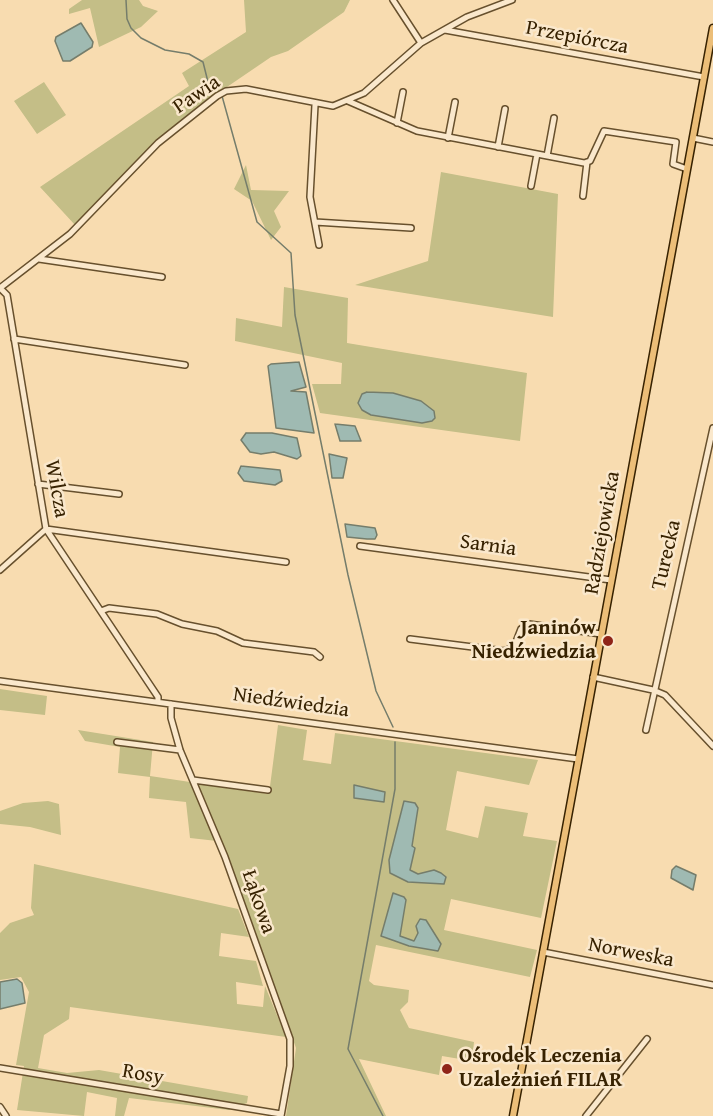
<!DOCTYPE html>
<meta charset="utf-8">
<style>
body{margin:0}
canvas{display:block;background:#f8dcb0}
</style>
<canvas width="713" height="1116"></canvas>
<script>
const g = document.querySelector('canvas').getContext('2d');
g.lineJoin = 'round';
function paint(path, color) { g.fillStyle = color; g.fill(path, 'evenodd'); }
const toPath = rows => new Path2D(rows.map(r => 'M' + r).join(''));
function stroke(path, color, width, dash) { g.strokeStyle = color; g.lineWidth = width; g.lineCap = dash ? 'butt' : 'round'; g.setLineDash(dash || []); g.stroke(path); }
function label(font, color, halo, rows, align = 'center') {
  g.font = font + ' "Gentium Book Plus",serif'; g.lineWidth = 5; g.setLineDash([]); g.textBaseline = 'middle'; g.strokeStyle = halo; g.fillStyle = color; for (const [text, x, y, turn = 0] of rows) {
    g.save(); g.translate(x, y); g.rotate((+turn || 0) * Math.PI / 180); g.textAlign = isNaN(turn) ? turn : align; if (halo) g.strokeText(text, 0, 0); g.fillText(text, 0, 0); g.restore();
  }
}
const green = toPath([
 [82,0,139,0,143,6,158,11,141,27,99,47,90,8,69,14,69,9],
 [244,0,350,0,344,12,288,51,271,57,224,89,156,142,75,225,40,187,189,86,182,73,246,32],
 [44,82,66,115,37,134,14,101],
 [246,165,251,190,289,191,274,211,281,227,271,240,252,201,234,189],
 [441,172,558,194,553,317,355,285,428,261],
 [284,287,348,298,347,343,527,373,520,441,320,413,312,384,341,384,342,363,235,341,236,318,282,327],
 [0,689,47,696,45,715,0,710],
 [278,725,307,730,303,760,331,764,335,733,538,760,529,785,457,771,446,830,478,838,485,806,528,813,523,836,557,841,541,918,451,899,444,930,537,950,530,977,376,945,369,981,374,985,409,990,408,1002,400,1010,409,1028,474,1042,472,1061,442,1056,439,1075,359,1059,386,1116,286,1116,296,1048,228,858,198,784,269,794],
 [78,730,153,742,150,776,190,782,217,841,190,838,186,802,149,798,150,777,118,773,120,747,85,741],
 [48,801,59,804,61,835,30,827,0,824,0,811,23,803],
 [34,864,238,909,249,937,221,933,219,956,256,961,263,986,236,982,237,1004,263,1007,265,986,286,1037,70,1007,69,1019,44,1035,38,1068,67,1073,99,1070,248,1096,247,1103,229,1110,129,1098,124,1116,115,1116,117,1098,87,1092,84,1116,17,1110,24,1066,16,1065,29,992,21,977,0,980,0,933,10,923,34,915,31,908]
]);
const water = toPath([
 [81,23,93,42,92,47,70,61,63,61,55,41,56,37,81,23],
 [299,362,306,387,291,391,306,392,314,433,276,428,268,366,271,364,299,362],
 [367,392,393,393,421,401,434,411,435,418,432,421,422,423,371,415,362,410,358,403,362,394,367,392],
 [335,424,355,426,361,441,340,441,335,424],
 [246,433,272,433,297,438,301,456,297,459,274,452,261,454,250,452,241,440,246,433],
 [329,454,347,458,343,478,332,478,329,454],
 [241,466,280,470,282,481,275,485,244,481,238,473,241,466],
 [345,524,375,528,377,535,375,539,367,539,347,537,345,524],
 [354,785,385,792,384,802,354,798,354,785],
 [404,801,415,803,418,808,412,846,415,848,410,870,418,874,434,870,441,873,446,877,444,884,408,882,390,873,389,860,404,801],
 [676,866,696,875,693,890,671,878,672,870,676,866],
 [393,893,404,897,406,900,400,936,414,941,418,933,416,926,420,919,426,920,441,944,438,951,409,946,381,936,393,893],
 [17,979,22,983,25,1003,0,1009,0,982,17,979]
]);
const stream = toPath([
 [126,0,127,19,131,28,141,38,165,50,189,54,203,62,208,82,215,91],
 [222,96,257,222,291,253,295,315,348,575,376,691,393,727],
 [383,1116,348,1049,395,789,395,742]
]);
const minor = toPath([
 [393,0,421,43],
 [445,30,704,77],
 [348,101,417,131,584,163,590,161,604,131,676,142,673,164,687,169],
 [315,105,310,197,319,245],
 [397,123,403,92],
 [448,138,455,102],
 [693,138,713,142],
 [498,147,505,109],
 [547,156,554,118],
 [531,186,537,154],
 [583,196,587,162],
 [315,222,411,228],
 [39,259,162,277],
 [0,288,70,234,158,143,217,96,226,91,246,89,333,106,364,93,421,43,467,17,512,0],
 [0,288,7,295,46,529,158,697,158,702],
 [14,339,185,365],
 [38,484,119,494],
 [360,546,611,580],
 [0,570,46,529,286,562],
 [101,611,109,608,157,614,182,624,217,631,243,643,314,652,320,657],
 [410,639,504,651,514,647,521,629,529,624,601,634],
 [593,677,653,690,665,695,713,746],
 [0,681,578,759],
 [171,704,171,718,180,750,225,857,290,1039,290,1066,281,1116],
 [646,730,713,428],
 [117,742,180,750],
 [193,780,268,790],
 [543,952,713,985],
 [0,1068,281,1114],
 [0,1107,6,1116],
 [586,1116,647,1039]
]);
const major = toPath([
 [513,1116,713,28]
]);
const markers = [
 [608,641,6,"#8f2418"],
 [447,1069,6,"#8f2418"]
];
const streetNames = [
 ["Przepiórcza",577,38,11],
 ["Pawia",197,95,-34],
 ["Wilcza",56,489,80],
 ["Radziejowicka",603,533,-80],
 ["Sarnia",488,546,8],
 ["Turecka",667,555,-77],
 ["Niedźwiedzia",291,703,8],
 ["Łąkowa",258,902,71],
 ["Norweska",631,953,11],
 ["Rosy",143,1075,10]
];
const poiNames = [
 ["Janinów",596,629],
 ["Niedźwiedzia",596,653],
 ["Ośrodek Leczenia",459,1057,"left"],
 ["Uzależnień FILAR",459,1081,"left"]
];
paint(green, '#c4be87');
paint(water, '#9fbab2');
stroke(water, '#757d6b', 1.5);
stroke(stream, '#757d6b', 1.5);
stroke(minor, '#67502d', 8);
stroke(major, '#372201', 9);
stroke(minor, '#fae8cc', 5);
stroke(major, '#ecbe78', 6);
for (const [x, y, r, color] of markers) { const dot = new Path2D(); dot.arc(x, y, r, 0, 2 * Math.PI); g.fillStyle = color; g.fill(dot); stroke(dot, '#fae8cc', 2); }
label('21px', '#372201', '#fae8cc', streetNames);
label('bold 21px', '#372201', '#fae8cc', poiNames, 'right');
</script>
